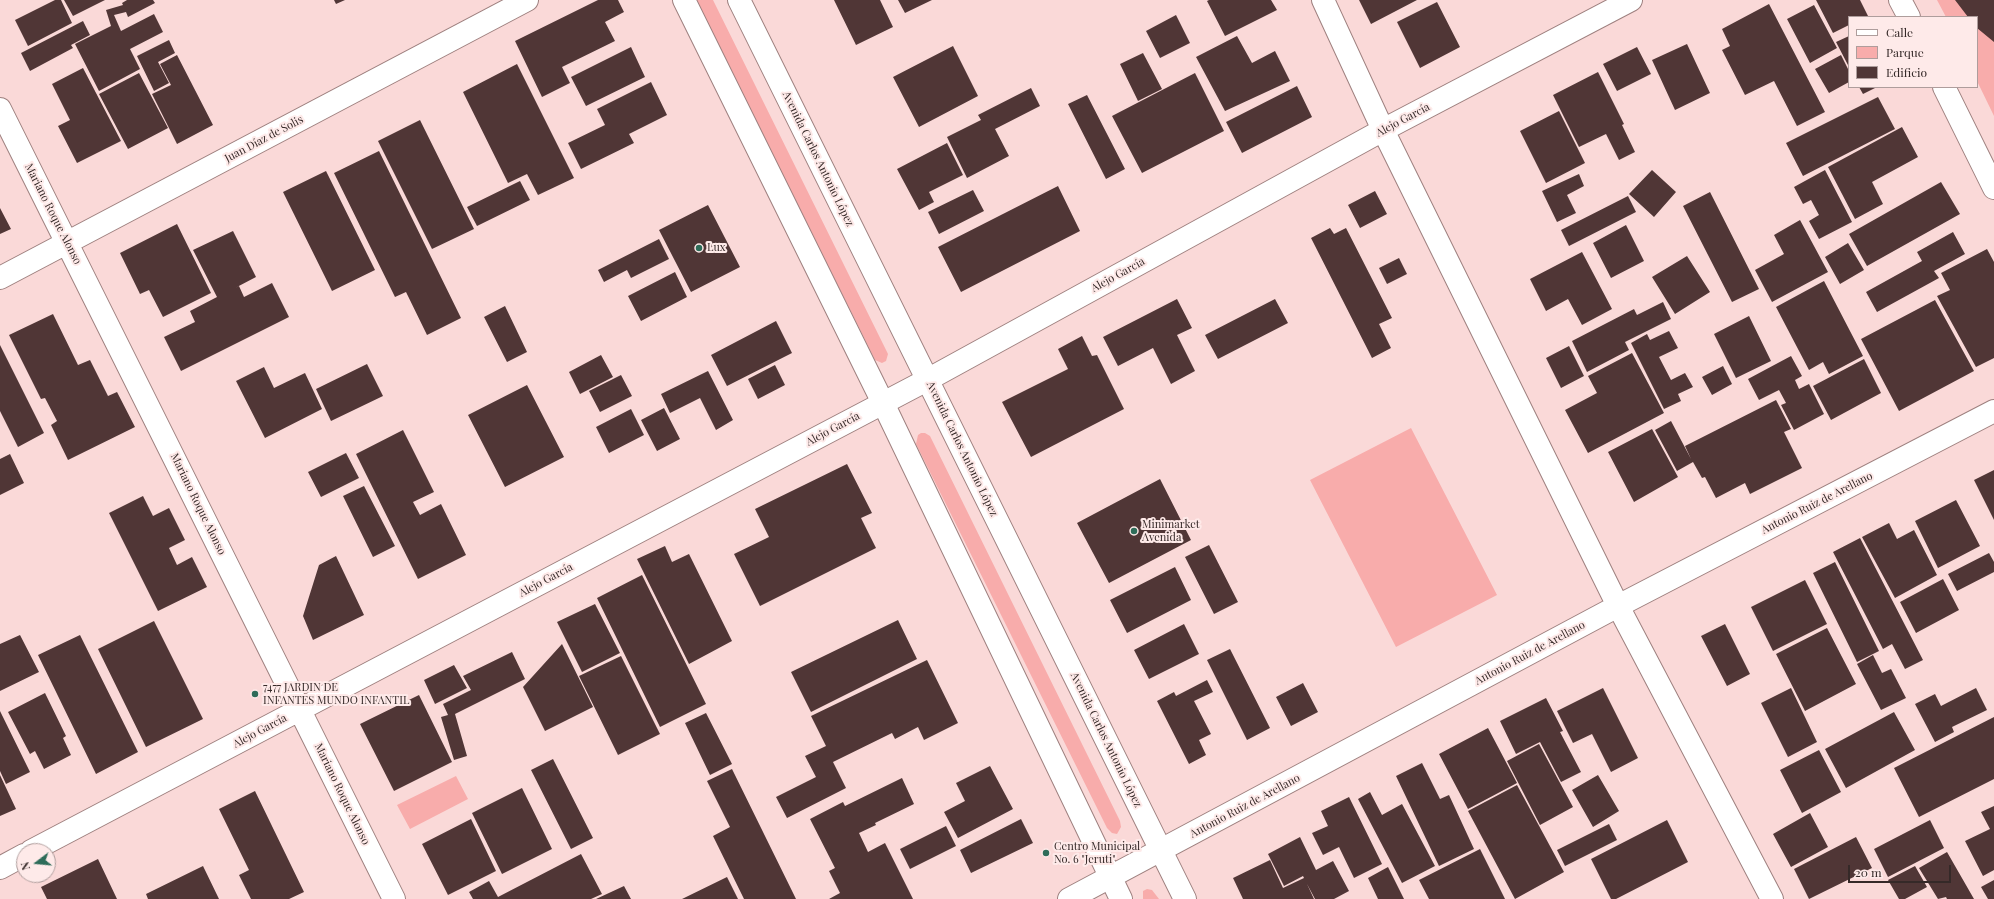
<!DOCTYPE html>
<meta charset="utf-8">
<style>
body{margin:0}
#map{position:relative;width:1994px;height:899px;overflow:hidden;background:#fad9d8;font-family:"Playfair Display",serif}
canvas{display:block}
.legend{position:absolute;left:1848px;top:16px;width:130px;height:72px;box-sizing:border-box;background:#feeae9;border:1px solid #ae9d9c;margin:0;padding:5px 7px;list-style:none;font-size:12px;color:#352928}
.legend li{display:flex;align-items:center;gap:8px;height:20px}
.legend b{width:20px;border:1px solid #ae9d9c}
.north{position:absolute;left:16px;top:843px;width:40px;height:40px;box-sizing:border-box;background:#feeae9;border:1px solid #ae9d9c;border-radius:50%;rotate:254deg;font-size:11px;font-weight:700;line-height:16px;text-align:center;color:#352928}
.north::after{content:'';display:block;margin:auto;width:14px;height:18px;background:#2e6c59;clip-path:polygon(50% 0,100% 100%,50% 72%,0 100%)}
.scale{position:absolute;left:1848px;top:865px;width:103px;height:18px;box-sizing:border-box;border:2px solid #352928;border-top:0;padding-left:5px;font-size:12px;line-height:14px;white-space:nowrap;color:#352928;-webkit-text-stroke:3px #feeae9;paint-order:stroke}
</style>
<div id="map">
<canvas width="1994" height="899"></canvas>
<ul class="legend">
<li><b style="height:5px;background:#fff"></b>Calle</li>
<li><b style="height:11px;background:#f8acab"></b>Parque</li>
<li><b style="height:11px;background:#503636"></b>Edificio</li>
</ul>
<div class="north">N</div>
<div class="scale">20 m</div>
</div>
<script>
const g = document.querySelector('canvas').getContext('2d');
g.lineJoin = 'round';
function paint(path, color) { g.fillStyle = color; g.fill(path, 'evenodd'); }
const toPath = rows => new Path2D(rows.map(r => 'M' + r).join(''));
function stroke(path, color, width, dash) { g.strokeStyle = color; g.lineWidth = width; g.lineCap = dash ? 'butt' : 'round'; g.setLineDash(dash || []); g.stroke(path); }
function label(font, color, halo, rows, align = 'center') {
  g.font = font + ' "Playfair Display",serif'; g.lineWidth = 4; g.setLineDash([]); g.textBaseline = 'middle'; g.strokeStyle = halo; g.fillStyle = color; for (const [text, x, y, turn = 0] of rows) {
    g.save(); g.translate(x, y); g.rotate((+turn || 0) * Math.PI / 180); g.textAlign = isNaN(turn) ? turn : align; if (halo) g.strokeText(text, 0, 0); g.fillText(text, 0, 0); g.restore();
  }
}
const green = toPath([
 [696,0,713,0,888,354,886,361,882,363,875,360],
 [1937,0,1994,0,1994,116,1977,81,1977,17,1946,17],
 [1411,428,1497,595,1396,647,1310,480],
 [921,433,925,433,930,436,1120,821,1121,827,1117,834,1112,833,1107,828,916,444,918,435],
 [456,776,468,799,410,829,397,805],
 [1147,889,1152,890,1159,899,1143,899,1143,891]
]);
const building = toPath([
 [55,0,61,0,72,23,28,46,15,20],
 [64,0,105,0,73,16],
 [127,0,153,0,155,3,128,17,126,12,114,15,121,31,154,14,163,32,130,49,140,69,99,91,75,44,111,26,106,10,123,5,122,3],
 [334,0,345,0,336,4],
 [598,0,618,0,624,12,605,22,615,41,562,67,570,83,542,97,515,41],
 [834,0,880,0,893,27,856,45],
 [898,0,932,0,905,13],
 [1209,0,1271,0,1277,10,1225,36,1207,1],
 [1359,0,1417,0,1371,24],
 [1816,0,1860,0,1868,16,1849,17,1849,25,1833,33],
 [1955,0,1994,0,1994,42,1977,28,1977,17,1968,17],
 [1437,2,1460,47,1420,68,1397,22],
 [1769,4,1825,112,1797,126,1774,81,1745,95,1722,50,1730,46,1722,29],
 [1814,5,1837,48,1810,63,1787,19],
 [1176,15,1190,43,1160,58,1146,31],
 [83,21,90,35,71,45,73,48,30,71,21,53],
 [1237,36,1252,63,1275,51,1290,81,1225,111,1196,57],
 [1849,36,1849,67,1836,42],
 [169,40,175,53,158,62,169,83,154,91,137,56],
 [1687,44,1710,93,1675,110,1652,60],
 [953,46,978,96,919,127,893,77],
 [631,47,645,77,586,106,571,77],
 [1637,47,1651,74,1617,91,1603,64],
 [1143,53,1162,89,1138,101,1120,64],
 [177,55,213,125,177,144,152,94,171,85,160,64],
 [1841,55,1849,71,1849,82,1829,93,1815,69],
 [517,64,574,178,538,195,527,174,508,183,463,92],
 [83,68,121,141,77,163,58,126,70,120,52,84],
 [1598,72,1624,124,1622,125,1635,152,1619,160,1606,134,1579,147,1553,95],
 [139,73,168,128,128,149,99,94],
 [1195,73,1224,131,1142,173,1112,116],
 [651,82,667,115,629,134,634,143,581,169,568,143,605,125,597,109],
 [1297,86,1312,117,1242,153,1226,122],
 [1859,87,1877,87,1863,94],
 [1031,88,1040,106,995,129,1009,156,967,178,947,137,981,120,978,115],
 [1087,95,1125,169,1106,179,1068,104],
 [1878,97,1895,129,1803,176,1786,143],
 [1559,111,1585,163,1546,183,1520,131],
 [420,120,474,229,432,249,378,141],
 [1902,127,1918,157,1872,182,1883,204,1855,219,1828,167],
 [947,143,963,175,929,192,934,202,919,210,897,169],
 [379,151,461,318,427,335,406,292,395,297,334,173],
 [1652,170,1676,192,1654,217,1629,194],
 [1825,170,1852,222,1819,239,1809,221,1819,215,1811,200,1803,204,1794,187],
 [326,171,375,270,332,291,283,192],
 [1579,174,1584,186,1567,195,1576,213,1557,222,1542,191],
 [520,181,530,200,477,226,467,207],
 [1941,182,1960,214,1867,266,1849,234],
 [1058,186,1080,231,961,292,938,247],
 [973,190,984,211,939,234,928,212],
 [1375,191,1387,214,1360,228,1348,205],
 [1710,192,1759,289,1732,302,1683,206],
 [1628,196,1636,212,1569,246,1561,230],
 [708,205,740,267,691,292,659,230],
 [0,208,11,229,0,234],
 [1800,220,1828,272,1772,302,1755,270,1784,254,1774,235],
 [177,224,211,293,163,317,149,290,140,294,120,253],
 [1626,225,1644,261,1611,278,1593,243],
 [1330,228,1334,234,1346,228,1392,318,1379,324,1391,348,1372,358,1311,238],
 [233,231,256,277,235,288,239,286,244,297,272,283,289,317,181,371,164,337,195,322,190,311,217,297,193,250],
 [1953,232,1965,254,1934,271,1939,278,1877,312,1866,292,1922,261,1917,252],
 [659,239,669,259,631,278,627,270,604,282,598,270],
 [1848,243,1864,270,1840,284,1825,257],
 [1987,249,1994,262,1994,358,1976,367,1937,296,1950,290,1941,273],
 [1582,252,1612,309,1582,325,1568,299,1546,311,1530,279],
 [1687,256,1710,292,1675,314,1652,277],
 [1399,258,1407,274,1387,284,1379,268],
 [675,272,687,297,641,321,628,296],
 [1824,281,1863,356,1829,374,1823,362,1809,370,1776,307],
 [1177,299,1192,328,1177,335,1195,371,1171,384,1153,348,1118,366,1103,337],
 [1275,299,1288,323,1218,359,1205,335],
 [1935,300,1974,371,1899,411,1861,339],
 [1663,302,1671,319,1625,342,1629,350,1587,372,1572,341,1634,309,1637,315],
 [505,306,527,352,507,362,484,317],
 [53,314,78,365,90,360,108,396,117,392,135,427,68,460,51,425,57,421,45,398,41,399,9,335],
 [1749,316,1771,361,1736,378,1714,334],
 [776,321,792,353,727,386,711,355],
 [1669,331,1678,348,1659,357,1671,380,1685,373,1693,387,1678,394,1681,401,1664,409,1631,343,1647,334,1650,340],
 [1082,336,1092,356,1097,355,1124,409,1031,457,1002,402,1068,369,1058,349],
 [0,345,44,433,18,447,0,411],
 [1569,346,1584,376,1561,388,1546,358],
 [1632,353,1664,413,1588,453,1565,410,1597,393,1588,376],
 [601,355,613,377,580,394,569,372],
 [1791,356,1802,376,1795,380,1799,389,1809,384,1824,414,1794,430,1781,405,1786,403,1779,390,1759,400,1748,379],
 [1864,359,1881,393,1831,420,1813,386],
 [367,364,383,396,331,421,316,389],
 [775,365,785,385,758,399,748,379],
 [1723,366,1732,384,1712,395,1702,377],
 [264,367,274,388,305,373,322,409,265,438,236,381],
 [708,371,733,420,716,430,700,398,670,413,661,394],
 [621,375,632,396,600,412,589,391],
 [527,385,564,457,505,487,468,415],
 [1776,400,1791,429,1784,432,1802,468,1750,494,1745,483,1716,498,1705,477,1702,478,1693,462,1677,471,1655,430,1671,421,1691,459,1685,446],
 [664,408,680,439,657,451,641,420],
 [631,409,644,435,609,453,596,427],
 [1652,429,1678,477,1634,502,1608,452],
 [403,430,434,492,413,502,420,515,441,504,466,555,418,579,356,454],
 [346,453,359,478,321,497,308,472],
 [10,454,24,483,0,495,0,459],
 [847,464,872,513,861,518,876,548,760,606,734,554,769,537,755,509],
 [1994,470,1994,520,1974,480],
 [1160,479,1191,540,1109,583,1077,523],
 [364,486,395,546,373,557,343,496],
 [143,496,153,516,169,508,185,540,169,548,177,565,192,557,207,587,158,611,109,513],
 [1956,500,1980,546,1938,568,1915,521],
 [1889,523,1897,539,1914,530,1937,575,1895,598,1862,537],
 [1860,538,1923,660,1905,669,1892,644,1883,649,1833,552],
 [1209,545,1238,602,1214,614,1185,557],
 [665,546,672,562,689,554,732,641,689,664,637,559],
 [1989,553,1994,562,1994,572,1957,591,1948,574],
 [336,556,364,615,313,640,303,616,319,565],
 [1835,562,1879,651,1857,662,1813,573],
 [1175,567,1191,600,1127,633,1110,600],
 [642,575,706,704,660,727,597,598],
 [1943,579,1959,610,1916,633,1900,602],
 [1805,580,1827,624,1773,651,1751,607],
 [595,604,620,653,582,672,557,622],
 [898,620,917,659,811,712,791,672],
 [154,621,203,719,146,747,98,649],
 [1184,624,1199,654,1149,679,1134,650],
 [1725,624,1750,674,1727,686,1701,636],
 [1827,628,1856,684,1805,711,1776,654],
 [20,635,39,672,0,691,0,644],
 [80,635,138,752,96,774,38,655],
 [562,644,593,707,545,731,523,687],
 [1230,649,1270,728,1247,740,1207,660],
 [512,652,525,679,455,714,467,756,454,760,441,717,448,715,443,704,471,690,463,676],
 [1873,655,1882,673,1891,669,1906,698,1881,710,1857,664],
 [621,656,660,734,618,755,579,676],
 [927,660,958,723,924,740,918,727,895,739,892,733,833,762,846,788,787,818,776,797,816,777,805,756,826,746,811,716],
 [454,665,467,688,435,704,424,680],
 [1207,680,1213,692,1194,701,1211,734,1199,740,1206,755,1189,764,1157,701,1174,692,1176,696],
 [1303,683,1318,712,1291,726,1276,697],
 [1603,688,1638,758,1611,772,1592,734,1573,743,1557,711],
 [1791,688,1817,742,1788,757,1761,703],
 [1976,688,1987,710,1952,727,1954,732,1935,742,1915,704,1935,694,1941,706],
 [45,693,66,736,63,738,71,755,44,769,35,751,30,754,8,712],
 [419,695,452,762,394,791,360,724],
 [1546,698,1563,731,1560,732,1581,772,1561,782,1540,742,1516,754,1500,721],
 [0,711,30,772,6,784,0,771],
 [1894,712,1915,750,1846,788,1825,749],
 [706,713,732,764,710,775,685,723],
 [1994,717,1994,779,1919,817,1894,768],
 [1488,728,1517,783,1468,809,1439,754],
 [1539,744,1573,807,1540,825,1507,761],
 [1819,750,1841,792,1802,813,1780,770],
 [553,759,593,838,571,849,531,770],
 [1422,763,1440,799,1449,795,1474,849,1439,866,1396,776],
 [990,766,1013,809,958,838,944,812,965,801,956,783],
 [732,769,796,899,744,899,713,836,730,827,707,781],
 [0,775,16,809,0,816],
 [1598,775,1619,811,1593,827,1572,790],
 [902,778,914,804,875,823,876,825,859,833,868,852,885,843,913,899,829,899,840,893,829,871,835,868,810,819,843,802,845,806],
 [1517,785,1564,872,1515,899,1468,811],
 [522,788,552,849,502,874,472,813],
 [255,791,304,892,289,899,251,899,239,875,249,870,219,809],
 [1370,792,1382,815,1402,804,1435,866,1402,883,1358,799],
 [1349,797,1382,864,1354,878,1339,847,1323,855,1312,833,1328,826,1321,811],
 [1994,806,1994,870,1983,876,1965,841,1990,829,1981,812],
 [1810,813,1828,847,1791,867,1773,834],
 [471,819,496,871,448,895,422,844],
 [1021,819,1033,843,971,873,960,850],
 [1667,820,1688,862,1616,899,1611,899,1591,859],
 [1930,820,1944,848,1888,877,1874,849],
 [1609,824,1617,840,1565,866,1557,850],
 [946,826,956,846,910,869,900,849],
 [1300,837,1316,870,1333,861,1349,891,1334,899,1315,899,1307,884,1314,899,1243,899,1233,878,1270,860,1283,888,1304,878,1303,876,1284,886,1268,854],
 [1856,837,1872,868,1809,899,1794,869],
 [1480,849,1505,899,1429,899,1419,880],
 [1947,852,1974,899,1947,899,1946,897,1938,899,1919,868],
 [581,854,602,894,591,899,473,899,469,892,489,881,498,897],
 [98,859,117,899,47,899,41,887],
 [203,866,219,899,148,899,146,894],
 [1915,866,1927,887,1905,899,1899,899,1888,880],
 [1388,867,1404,899,1378,899,1368,878],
 [727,877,738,899,682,899],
 [1994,880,1994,899,1988,899,1981,887],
 [624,886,631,899,596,899]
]);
const minor = toPath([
 [1323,0,1383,130,1618,606,1772,899],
 [1900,0,1909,17],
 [1944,87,1994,188],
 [0,109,394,899],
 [0,278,527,0],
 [31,851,927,380,1383,130,1631,0],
 [0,868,24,855],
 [1069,899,1618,606,1994,411]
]);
const major = toPath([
 [684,0,883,403,1121,899],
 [739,0,1185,899]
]);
const markers = [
 [699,248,4,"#2e6c59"],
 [1134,531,4,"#2e6c59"],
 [255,694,4,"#2e6c59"],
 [1046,853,4,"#2e6c59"]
];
const streetNames = [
 ["Alejo García",1403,120,-28],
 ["Juan Díaz de Solis",264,139,-28],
 ["Avenida Carlos Antonio López",818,159,64],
 ["Mariano Roque Alonso",53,214,63],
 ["Alejo García",1118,275,-29],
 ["Alejo García",833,429,-28],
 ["Avenida Carlos Antonio López",962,449,64],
 ["Antonio Ruiz de Arellano",1817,503,-27],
 ["Mariano Roque Alonso",198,504,64],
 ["Alejo García",546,580,-28],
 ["Antonio Ruiz de Arellano",1530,653,-28],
 ["Alejo García",260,731,-28],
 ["Avenida Carlos Antonio López",1106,740,64],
 ["Mariano Roque Alonso",342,794,64],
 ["Antonio Ruiz de Arellano",1245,806,-28]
];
const poiNames = [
 ["Lux",707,248],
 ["Minimarket",1142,525],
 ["Avenida",1142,538],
 ["7477 JARDIN DE",263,688],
 ["INFANTES MUNDO INFANTIL",263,701],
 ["Centro Municipal",1054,847],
 ["No. 6 \"Jeruti\"",1054,860]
];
paint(green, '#f8acab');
paint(building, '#503636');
stroke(minor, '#9e807f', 24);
stroke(major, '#9e807f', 24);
stroke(minor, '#fff', 22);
stroke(major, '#fff', 22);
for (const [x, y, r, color] of markers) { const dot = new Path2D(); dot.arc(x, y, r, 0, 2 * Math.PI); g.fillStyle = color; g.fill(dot); stroke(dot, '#feeae9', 1.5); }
label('11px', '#352928', '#feeae9', streetNames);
label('11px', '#352928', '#feeae9', poiNames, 'left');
</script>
